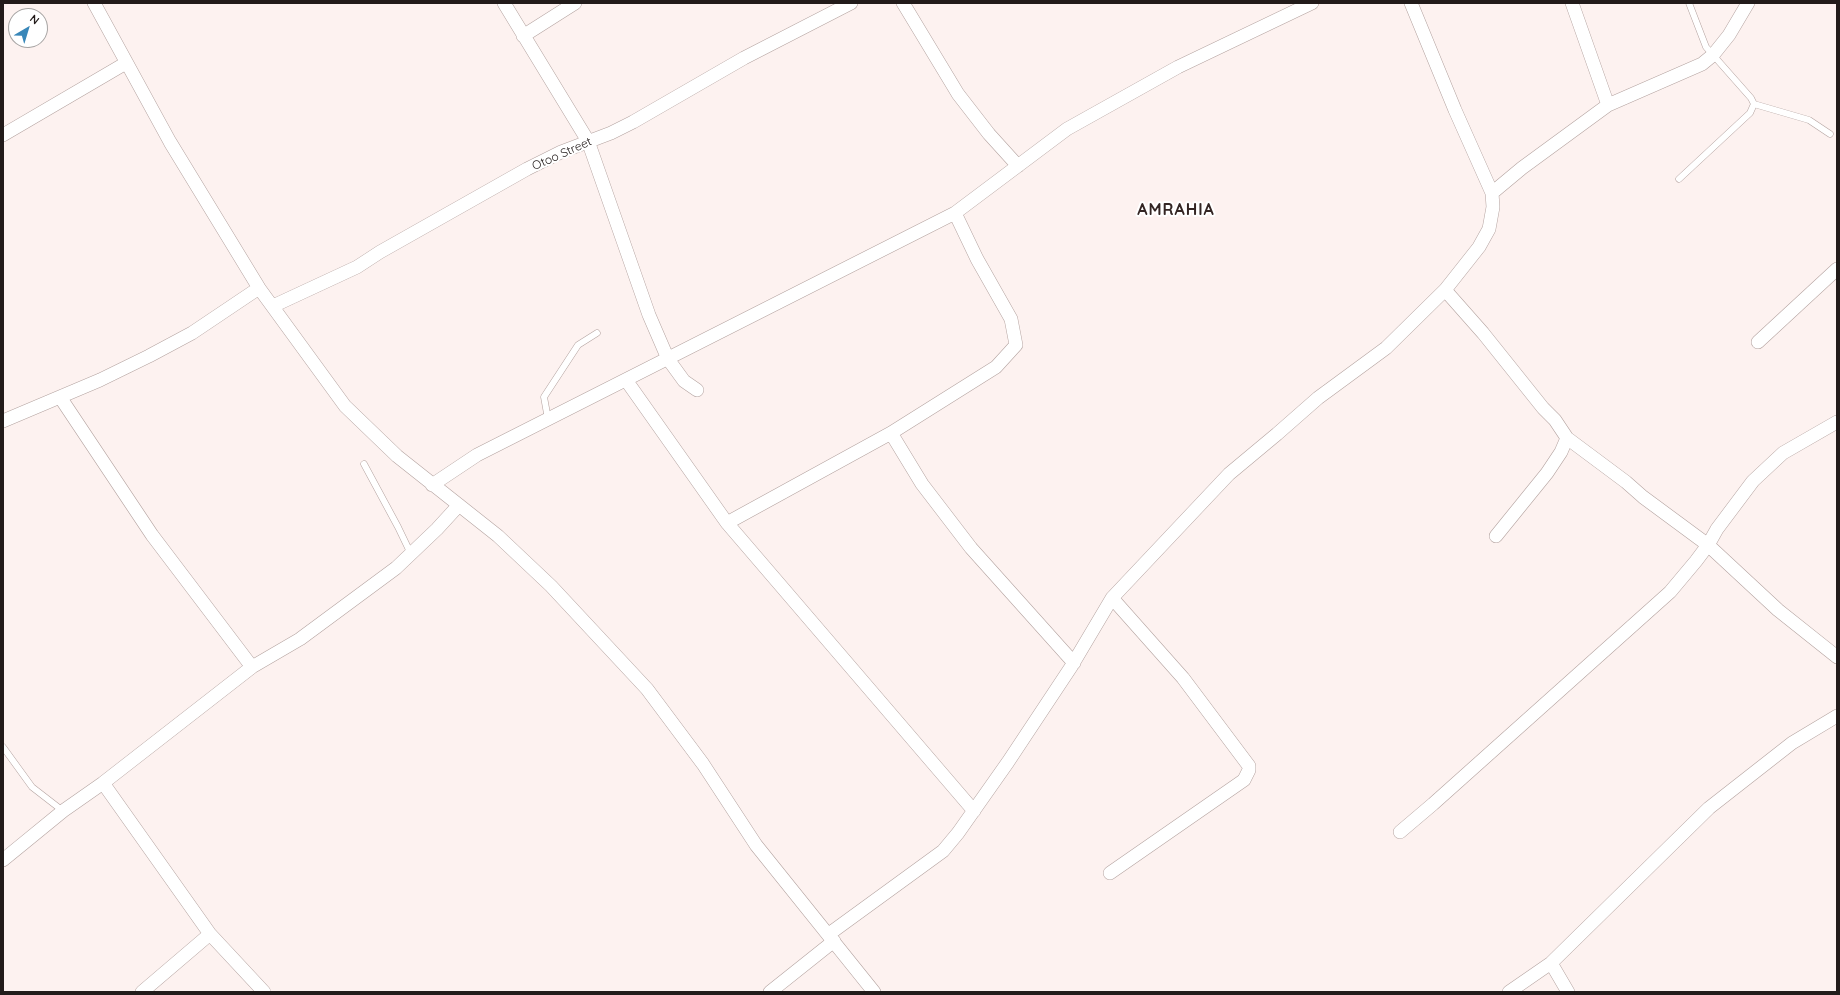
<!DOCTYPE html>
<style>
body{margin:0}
#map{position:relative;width:1840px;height:995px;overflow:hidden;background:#fdf2f0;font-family:Quicksand,sans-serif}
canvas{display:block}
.frame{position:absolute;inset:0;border:4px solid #221b1a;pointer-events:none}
.north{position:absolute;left:8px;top:8px;width:40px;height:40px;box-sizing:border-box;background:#fff;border:1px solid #a7a4a3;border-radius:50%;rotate:38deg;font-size:11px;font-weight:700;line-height:16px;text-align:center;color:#221b1a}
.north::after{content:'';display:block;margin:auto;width:14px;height:18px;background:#3987b9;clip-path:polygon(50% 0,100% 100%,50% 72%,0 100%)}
</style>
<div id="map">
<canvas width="1840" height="995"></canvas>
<div class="frame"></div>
<div class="north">N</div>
</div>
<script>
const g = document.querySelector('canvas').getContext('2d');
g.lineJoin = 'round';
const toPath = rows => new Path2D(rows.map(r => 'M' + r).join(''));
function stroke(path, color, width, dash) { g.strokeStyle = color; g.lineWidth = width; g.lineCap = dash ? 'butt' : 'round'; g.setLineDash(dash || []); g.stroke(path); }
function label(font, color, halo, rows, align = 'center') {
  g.font = font + ' Quicksand,sans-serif'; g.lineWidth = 4; g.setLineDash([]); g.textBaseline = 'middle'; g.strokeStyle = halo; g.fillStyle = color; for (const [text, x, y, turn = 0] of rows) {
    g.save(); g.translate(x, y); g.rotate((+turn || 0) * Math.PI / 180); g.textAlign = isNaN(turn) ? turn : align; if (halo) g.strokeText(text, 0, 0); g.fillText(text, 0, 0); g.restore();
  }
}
const lane = toPath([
 [1754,104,1809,120,1830,134],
 [1679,179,1750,113,1754,104,1751,98,1706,47,1689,3],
 [548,419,544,397,578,345,597,333],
 [364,464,398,527,411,554],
 [3,747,32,787,63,811]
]);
const street = toPath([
 [94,3,170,142,259,288,345,406,397,456,498,536,551,586,647,689,703,764,756,845,874,992],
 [504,3,588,141,649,315,668,359,684,381,697,390],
 [903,3,958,94,989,134,1018,166],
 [1572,3,1608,105],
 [523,36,575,3],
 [3,135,126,63],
 [1492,193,1522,168,1608,105,1702,64,1713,55,1729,35,1748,3],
 [955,213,977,259,1011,319,1016,345,996,367,891,433,922,484,971,548,1074,663],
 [1445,290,1483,333,1543,408,1555,420,1567,438,1561,452,1547,473,1496,536],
 [273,306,357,267,380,252,527,169,561,152,611,133,633,122,744,58,851,3],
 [1758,342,1837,269],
 [626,380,727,523,974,811],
 [60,397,152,535,252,667],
 [3,421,100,380,149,356,192,333,259,288],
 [1567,438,1626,482,1643,497,1708,545,1778,610,1837,657],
 [432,485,477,455,955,213,1067,129,1178,67,1312,3],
 [727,523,891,433],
 [103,783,210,934,264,992],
 [1400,832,1433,804,1670,592,1696,561,1708,545,1717,529,1753,481,1783,453,1837,422],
 [3,860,63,811,103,783,252,667,300,639,396,568,437,529,459,505],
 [1110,873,1244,780,1249,770,1249,766,1183,678,1112,598],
 [829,934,943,851,958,833,1008,762,1071,667,1112,598,1229,474,1277,434,1318,398,1386,348,1445,290,1479,247,1489,229,1493,207,1492,193,1455,110,1411,3],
 [1551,963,1568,992],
 [142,992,210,934],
 [770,992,834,941],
 [1509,992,1551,963,1709,808,1792,743,1837,716]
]);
const streetNames = [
 ["Otoo Street",562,154,-24]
];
const districtNames = [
 ["AMRAHIA",1176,210]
];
stroke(lane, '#b3a29f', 7);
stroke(street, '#b3a29f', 14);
stroke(lane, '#fff', 6);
stroke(street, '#fff', 13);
label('12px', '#221b1a', '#fff', streetNames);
g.letterSpacing = '1px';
label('bold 16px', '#342624', '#fff', districtNames);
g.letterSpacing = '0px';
</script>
